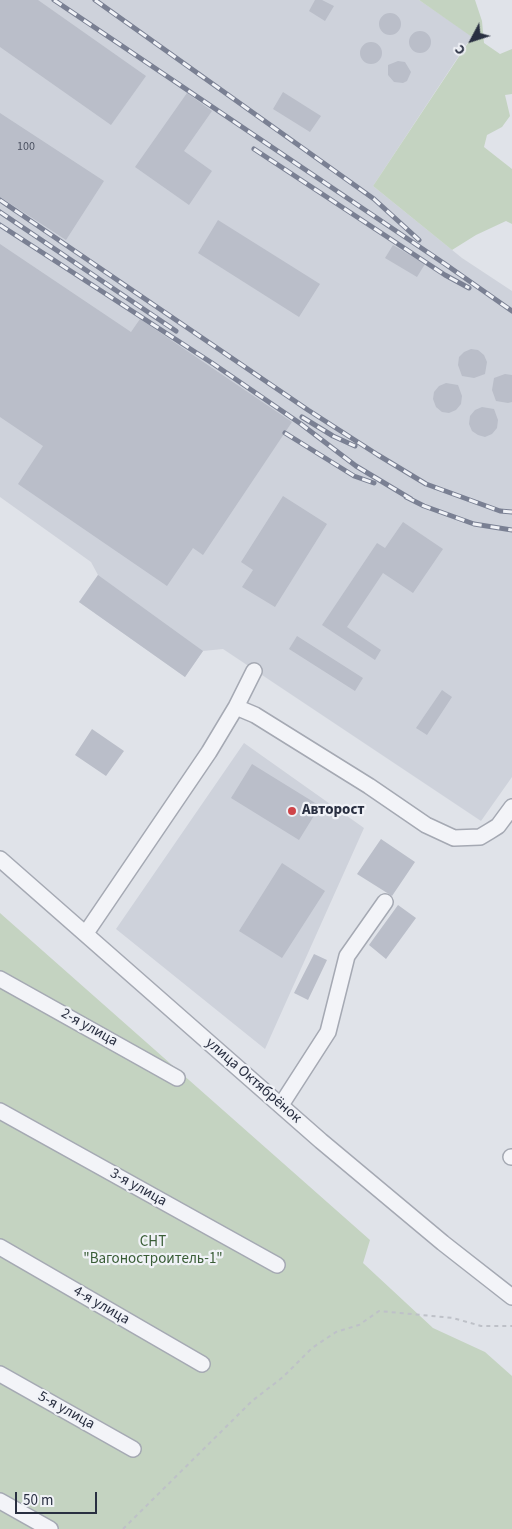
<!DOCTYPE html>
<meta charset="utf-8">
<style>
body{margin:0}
#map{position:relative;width:512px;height:1529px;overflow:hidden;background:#e0e3e9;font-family:"Source Sans 3",sans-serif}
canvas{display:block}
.north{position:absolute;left:447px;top:15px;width:50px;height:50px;-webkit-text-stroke:4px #f0f2f7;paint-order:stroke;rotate:230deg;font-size:14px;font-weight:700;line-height:20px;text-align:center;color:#292f41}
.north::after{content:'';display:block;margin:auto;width:18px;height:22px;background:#292f41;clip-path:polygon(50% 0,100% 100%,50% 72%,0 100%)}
.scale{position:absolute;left:15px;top:1492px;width:82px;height:22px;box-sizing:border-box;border:2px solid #292f41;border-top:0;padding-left:6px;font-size:15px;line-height:18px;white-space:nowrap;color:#292f41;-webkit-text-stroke:4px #f0f2f7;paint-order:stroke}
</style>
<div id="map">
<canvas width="512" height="1529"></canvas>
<div class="north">С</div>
<div class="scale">50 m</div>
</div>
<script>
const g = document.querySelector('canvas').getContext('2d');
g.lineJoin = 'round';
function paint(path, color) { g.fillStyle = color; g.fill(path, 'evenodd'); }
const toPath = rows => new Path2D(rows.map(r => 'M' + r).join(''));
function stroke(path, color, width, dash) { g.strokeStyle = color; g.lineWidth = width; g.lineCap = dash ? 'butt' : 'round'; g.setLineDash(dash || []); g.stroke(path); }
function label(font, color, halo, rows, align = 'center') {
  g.font = font + ' "Source Sans 3",sans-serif'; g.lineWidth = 4.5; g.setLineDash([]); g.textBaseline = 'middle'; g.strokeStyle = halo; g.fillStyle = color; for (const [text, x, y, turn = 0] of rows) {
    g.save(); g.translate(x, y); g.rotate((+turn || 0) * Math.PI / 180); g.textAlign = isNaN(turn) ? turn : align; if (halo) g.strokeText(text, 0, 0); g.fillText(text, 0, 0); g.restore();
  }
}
const built = toPath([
 [0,0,419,0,472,36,373,186,462,258,512,291,512,777,481,821,223,649,203,651,185,677,79,602,98,575,91,562,0,497],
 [244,743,364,828,265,1049,116,929]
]);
const green = toPath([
 [419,0,475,0,482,21,484,43,500,54,512,49,512,94,505,95,510,116,502,127,487,135,484,147,512,169,512,224,506,221,476,235,452,250,373,186,472,37],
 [0,913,370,1240,363,1263,433,1328,485,1352,512,1376,512,1529,0,1529]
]);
const building = toPath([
 [0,0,38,0,146,76,111,125,0,47],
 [315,0,322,0,334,6,325,21,309,11],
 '379 24a11 11 0 1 1 22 0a11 11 0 1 1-22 0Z',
 '409 42a11 11 0 1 1 22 0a11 11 0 1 1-22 0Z',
 '360 53a11 11 0 1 1 22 0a11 11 0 1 1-22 0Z',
 [398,61,405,62,411,72,407,81,403,83,394,82,388,75,388,65],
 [283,92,321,116,310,132,273,109],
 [187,93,212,111,184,151,212,171,189,205,135,167],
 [0,113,104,181,66,240,0,197],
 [218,220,320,284,299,317,198,253],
 [0,244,131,332,140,319,292,422,203,555,193,548,167,586,18,484,43,446,0,417],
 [393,245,425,264,417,277,385,258],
 [471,349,478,350,484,355,487,362,485,374,474,378,462,376,458,365,459,357,464,352],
 [505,374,512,375,512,402,508,403,496,401,492,390,494,378],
 [446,383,458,385,462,396,461,404,456,410,449,413,442,412,436,407,433,399,434,392,439,386],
 [482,407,494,409,498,420,497,428,492,434,485,437,478,435,472,431,469,424,470,416,475,410],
 [283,496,327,524,275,607,242,587,253,570,241,562],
 [403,522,443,549,413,593,383,573,347,627,381,650,375,660,322,625,377,543,385,548],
 [98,575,203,651,185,677,79,602],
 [297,636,363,678,355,691,289,649],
 [442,690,452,697,427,735,416,728],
 [92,729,124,751,106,776,75,755],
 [252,764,320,806,299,840,231,798],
 [381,839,415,862,392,896,357,874],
 [282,863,325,891,282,958,239,931],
 [398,905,416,918,386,959,369,945],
 [314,954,327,960,308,1000,294,993]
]);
const path = toPath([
 [123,1529,252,1401,283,1377,312,1348,336,1332,359,1325,379,1311,453,1318,481,1326,512,1326]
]);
const minor = toPath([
 [236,707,254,671],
 [0,859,321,1141,443,1243,512,1297],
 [86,933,209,752,236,707,255,715,369,786,426,825,454,838,480,837,490,831,498,826,512,807],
 [0,979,177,1078],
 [281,1105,328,1032,347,956,385,902],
 [0,1111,277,1265],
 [511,1157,512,1157],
 [0,1247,202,1364],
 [0,1374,133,1449],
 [0,1501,50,1529]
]);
const rail = toPath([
 [54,0,445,264,512,311],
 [95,0,374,199,419,240],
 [254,149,445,275,469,288],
 [0,200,308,410,378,455,426,484,500,511,512,512],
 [0,212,176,331],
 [0,225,212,363,301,424,356,466,411,499],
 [302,417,333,436,355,446],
 [285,433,354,476,374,483],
 [406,497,424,506,474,524,512,530]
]);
const markers = [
 [292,811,5,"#cf4449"]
];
const numberNames = [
 ["100",26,147]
];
const poiNames = [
 ["Авторост",302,811]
];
const streetNames = [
 ["2-я улица",89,1028,29],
 ["улица Октябрёнок",253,1081,41],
 ["3-я улица",138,1188,29],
 ["4-я улица",101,1306,30],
 ["5-я улица",66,1411,29]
];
const parkNames = [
 ["СНТ",153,1243],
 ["\"Вагоностроитель-1\"",153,1260]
];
paint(built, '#ced2db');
paint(green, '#c4d3c1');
paint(building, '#babec9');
stroke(minor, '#a5a9b3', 18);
stroke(path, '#bec1c8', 2, [4, 4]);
stroke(minor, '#f3f4f8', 15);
stroke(rail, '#7a8093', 5);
stroke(rail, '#f0f2f7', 3, [9]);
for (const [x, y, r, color] of markers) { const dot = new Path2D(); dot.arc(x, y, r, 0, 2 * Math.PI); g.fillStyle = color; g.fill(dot); stroke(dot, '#f0f2f7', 2); }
label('12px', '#4d5363', null, numberNames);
label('bold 15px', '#292f41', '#f0f2f7', poiNames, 'left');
label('15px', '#292f41', '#f0f2f7', streetNames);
label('15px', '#395d36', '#f0f2f7', parkNames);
</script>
